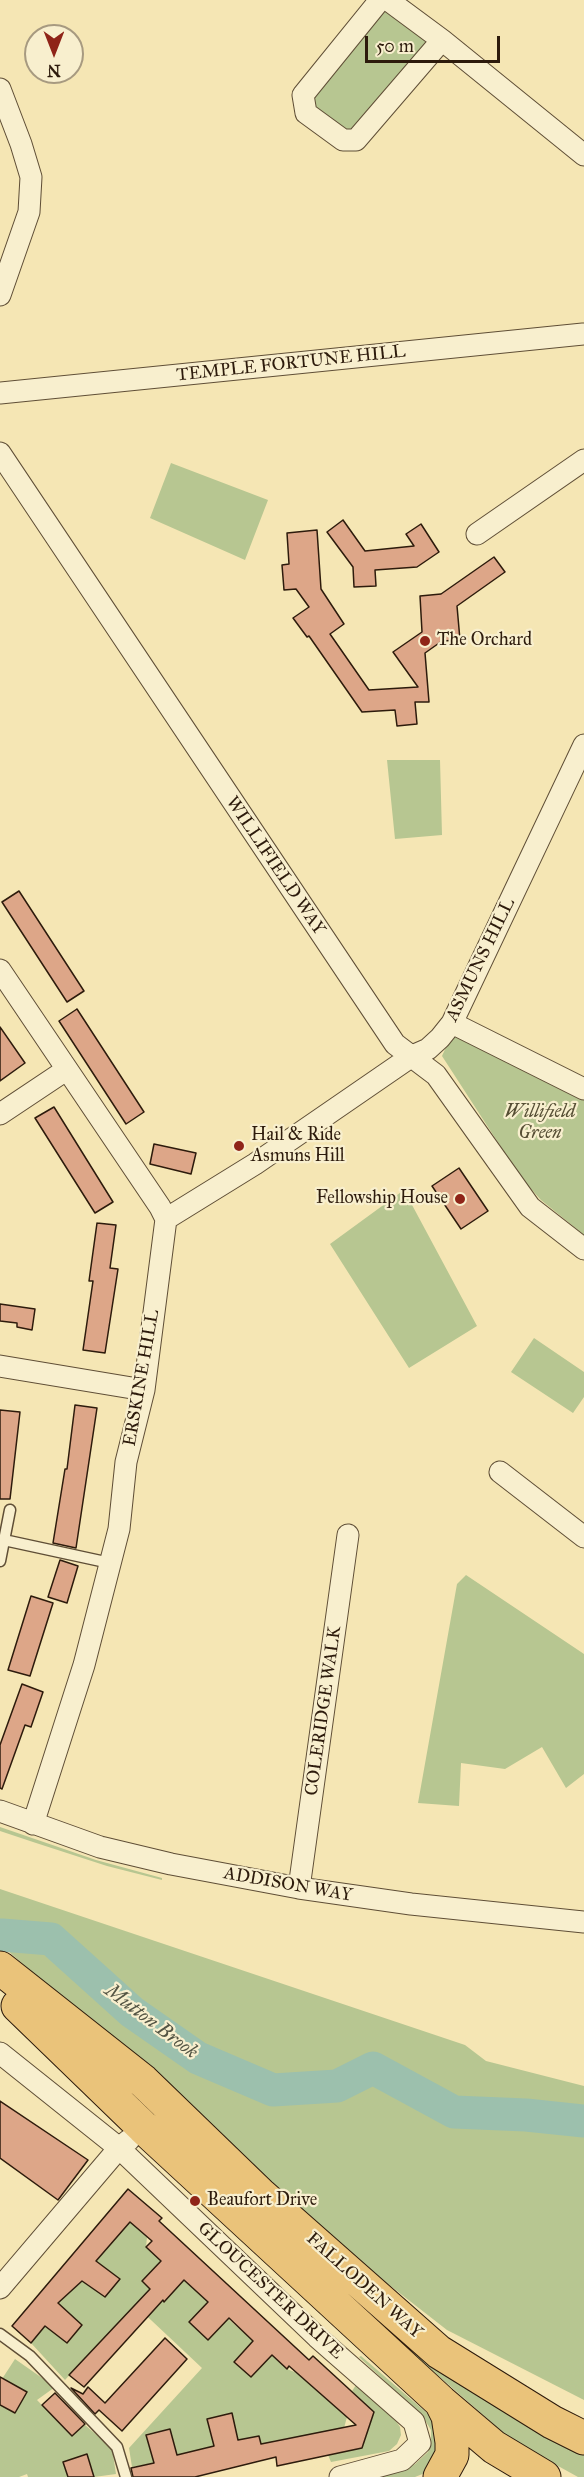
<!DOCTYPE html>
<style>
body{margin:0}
#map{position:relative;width:584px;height:2477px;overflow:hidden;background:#f5e6b4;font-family:"IM FELL Great Primer",serif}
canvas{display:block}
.north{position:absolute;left:24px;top:24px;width:60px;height:60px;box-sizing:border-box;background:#f8efce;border:2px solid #a79a80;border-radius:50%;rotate:180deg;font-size:16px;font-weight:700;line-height:24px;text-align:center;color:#2d1b0c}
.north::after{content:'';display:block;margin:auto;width:21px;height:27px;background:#8f2418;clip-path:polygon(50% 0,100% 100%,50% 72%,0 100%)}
.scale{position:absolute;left:365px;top:36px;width:135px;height:27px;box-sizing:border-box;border:3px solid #2d1b0c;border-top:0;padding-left:8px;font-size:18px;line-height:21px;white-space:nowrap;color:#2d1b0c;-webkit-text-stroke:4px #f8efce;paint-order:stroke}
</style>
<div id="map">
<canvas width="584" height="2477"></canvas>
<div class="north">N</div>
<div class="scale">50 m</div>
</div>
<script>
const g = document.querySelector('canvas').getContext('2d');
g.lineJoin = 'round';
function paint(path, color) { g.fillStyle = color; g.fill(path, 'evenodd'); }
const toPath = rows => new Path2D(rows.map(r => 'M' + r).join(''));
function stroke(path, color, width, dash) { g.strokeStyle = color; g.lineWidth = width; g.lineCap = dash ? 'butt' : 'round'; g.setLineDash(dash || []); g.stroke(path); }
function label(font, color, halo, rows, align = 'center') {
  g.font = font + ' "IM FELL Great Primer",serif'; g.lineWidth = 4.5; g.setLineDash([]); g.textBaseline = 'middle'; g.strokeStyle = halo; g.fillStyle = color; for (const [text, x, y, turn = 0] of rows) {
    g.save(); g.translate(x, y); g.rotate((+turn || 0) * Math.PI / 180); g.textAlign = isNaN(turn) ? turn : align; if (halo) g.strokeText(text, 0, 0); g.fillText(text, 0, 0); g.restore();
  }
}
const green = toPath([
 [380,0,442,40,343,140,303,95],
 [171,463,268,500,245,560,150,518],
 [387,760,440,760,442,835,395,839],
 [452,1034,584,1095,584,1235,541,1200,521,1178,442,1056],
 [404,1190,477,1326,409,1368,330,1244],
 [534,1338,584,1372,584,1397,573,1413,511,1372],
 [466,1575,584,1654,584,1774,566,1788,542,1747,505,1769,461,1763,459,1806,418,1803,457,1584],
 [0,1827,96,1860,162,1878,162,1880,107,1866,33,1842,0,1831],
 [0,1889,465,2045,486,2061,584,2086,584,2400,447,2330,311,2224,165,2088,0,1944],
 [130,2222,147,2237,146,2247,161,2261,142,2282,164,2301,184,2280,253,2341,234,2362,251,2377,272,2355,287,2369,297,2373,347,2417,344,2428,273,2441,276,2457,265,2460,259,2436,238,2440,231,2413,207,2419,214,2446,177,2455,170,2429,146,2434,154,2463,132,2467,129,2448,202,2368,135,2305,65,2380,31,2343,45,2326,68,2343,82,2325,58,2303,82,2281,105,2297,120,2279,96,2261],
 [397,2334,584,2450,584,2477,578,2477,513,2441,395,2338],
 [361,2356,434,2419,441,2454,425,2473,415,2477,367,2477,406,2469,415,2464,428,2452,431,2439,431,2430,423,2417,359,2357],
 [15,2359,55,2387,37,2400,72,2436,85,2425,112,2448,116,2474,94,2477,87,2454,68,2477,28,2477,27,2474,19,2477,0,2477,0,2405,15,2412,2,2379],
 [356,2385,394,2418,400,2427,401,2435,397,2444,389,2451,331,2462,328,2455,362,2448,374,2412,352,2391]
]);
const river = toPath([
 [2,1935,51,1939,132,2012,198,2058,273,2090,337,2086,373,2068,454,2112,526,2115,584,2121]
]);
const building = toPath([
 [343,520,365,551,414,546,406,534,421,524,439,552,417,567,375,570,376,586,354,587,353,567,327,532,343,520],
 [317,530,321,589,344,624,330,634,369,690,418,687,393,652,422,632,420,596,441,594,494,557,505,572,457,606,460,640,442,641,425,653,429,702,415,702,417,724,397,726,395,710,362,712,309,636,307,637,293,618,309,607,296,589,284,590,282,565,289,564,287,533,317,530],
 [19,891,84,991,67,1002,2,902,19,891],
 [77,1009,144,1112,126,1124,59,1021,77,1009],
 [0,1027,25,1063,0,1081,0,1027],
 [54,1107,113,1202,95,1213,35,1118,54,1107],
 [154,1144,196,1153,191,1174,150,1164,154,1144],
 [459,1168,488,1211,461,1229,432,1186,459,1168],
 [97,1223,116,1225,110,1268,118,1269,105,1353,83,1350,93,1281,89,1281,97,1223],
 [0,1304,35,1309,32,1330,17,1327,17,1323,0,1321,0,1304],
 [75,1405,97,1408,76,1548,53,1543,65,1469,67,1469,75,1405],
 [0,1410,20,1412,10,1499,0,1499,0,1410],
 [60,1560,78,1566,67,1603,48,1597,60,1560],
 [31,1596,53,1603,30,1676,8,1670,31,1596],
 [22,1684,43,1692,31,1727,25,1725,2,1789,0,1788,0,1745,22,1684],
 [0,2101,88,2160,58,2200,0,2158,0,2101],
 [128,2189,162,2218,159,2221,309,2360,313,2356,374,2412,362,2448,277,2466,276,2457,195,2477,133,2477,131,2468,154,2463,146,2435,170,2429,177,2455,214,2446,207,2419,232,2413,238,2440,259,2436,261,2444,356,2425,289,2366,287,2369,272,2355,251,2377,234,2362,253,2341,229,2318,208,2340,189,2322,208,2302,184,2280,164,2302,163,2300,84,2387,69,2375,150,2289,142,2281,161,2261,146,2247,152,2241,130,2222,96,2261,120,2279,105,2297,82,2281,58,2303,82,2325,67,2343,45,2326,31,2343,12,2326,128,2189],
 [165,2338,187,2359,122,2431,99,2410,95,2414,71,2388,83,2394,88,2387,105,2403,165,2338],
 [0,2377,27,2392,15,2413,0,2405,0,2377],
 [55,2393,85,2424,72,2436,42,2405,55,2393],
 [87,2454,94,2477,68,2477,63,2462,87,2454]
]);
const lane = toPath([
 [4,1540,110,1563],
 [0,1561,10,1510],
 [0,2334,30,2356,117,2447,126,2477]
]);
const street = toPath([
 [380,0,303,95,306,113,343,140,356,140,442,40],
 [388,0,442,40,584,155],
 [0,89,21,144,31,177,29,212,0,295],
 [0,393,583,334],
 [0,453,395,1044,436,1075,530,1207,584,1249],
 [477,534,584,460],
 [0,970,160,1207,166,1219,144,1390,126,1462,119,1529,84,1665,33,1824],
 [452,1023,584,1089],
 [0,1114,66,1070],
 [166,1219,255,1164,412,1056,428,1049,440,1038,452,1023,584,745],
 [0,1366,144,1390],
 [500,1472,584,1537],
 [0,1811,100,1847,171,1864,299,1888,411,1904,584,1922],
 [299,1888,348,1535],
 [0,2053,119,2148,317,2337,414,2422,420,2443,402,2460,340,2477],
 [0,2288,119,2148,129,2140]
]);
const highway = toPath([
 [0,1968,143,2081,260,2194,439,2352,552,2422,584,2438],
 [18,2006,143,2127,441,2402,494,2447,544,2477],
 [440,2477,452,2455,452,2442,448,2416,441,2402]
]);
const markers = [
 [425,641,6,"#8f2418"],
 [239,1146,6,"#8f2418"],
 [460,1199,6,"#8f2418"],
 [195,2201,6,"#8f2418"]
];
const streetNames = [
 ["TEMPLE FORTUNE HILL",291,364,-6],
 ["WILLIFIELD WAY",275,866,56],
 ["ASMUNS HILL",481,960,-64],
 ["ERSKINE HILL",142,1378,-80],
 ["COLERIDGE WALK",324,1711,-82],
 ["ADDISON WAY",288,1885,10],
 ["FALLODEN WAY",364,2286,42],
 ["GLOUCESTER DRIVE",270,2291,43]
];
const poiNames = [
 ["The Orchard",437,641],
 ["Hail & Ride",251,1136],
 ["Asmuns Hill",251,1157],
 ["Fellowship House",448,1199,"right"],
 ["Beaufort Drive",207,2201]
];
const parkNames = [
 ["Willifield",540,1113],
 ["Green",540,1134]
];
const waterNames = [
 ["Mutton Brook",151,2022,37]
];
paint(green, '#b7c691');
stroke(river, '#9cc0ad', 33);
paint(building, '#dda688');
stroke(building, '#2d1b0c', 1.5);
stroke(lane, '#5f4e36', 13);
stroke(street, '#5f4e36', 23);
stroke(highway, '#2d1b0c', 35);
stroke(lane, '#f8efce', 10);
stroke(street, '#f8efce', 21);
stroke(highway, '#eac37a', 33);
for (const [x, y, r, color] of markers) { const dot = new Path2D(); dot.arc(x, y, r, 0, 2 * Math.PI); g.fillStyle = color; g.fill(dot); stroke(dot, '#f8efce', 2); }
label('18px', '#2d1b0c', '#f8efce', streetNames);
label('18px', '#2d1b0c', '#f8efce', poiNames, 'left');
label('italic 18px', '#564e34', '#f8efce', parkNames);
label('italic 20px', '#545544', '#f8efce', waterNames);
</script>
